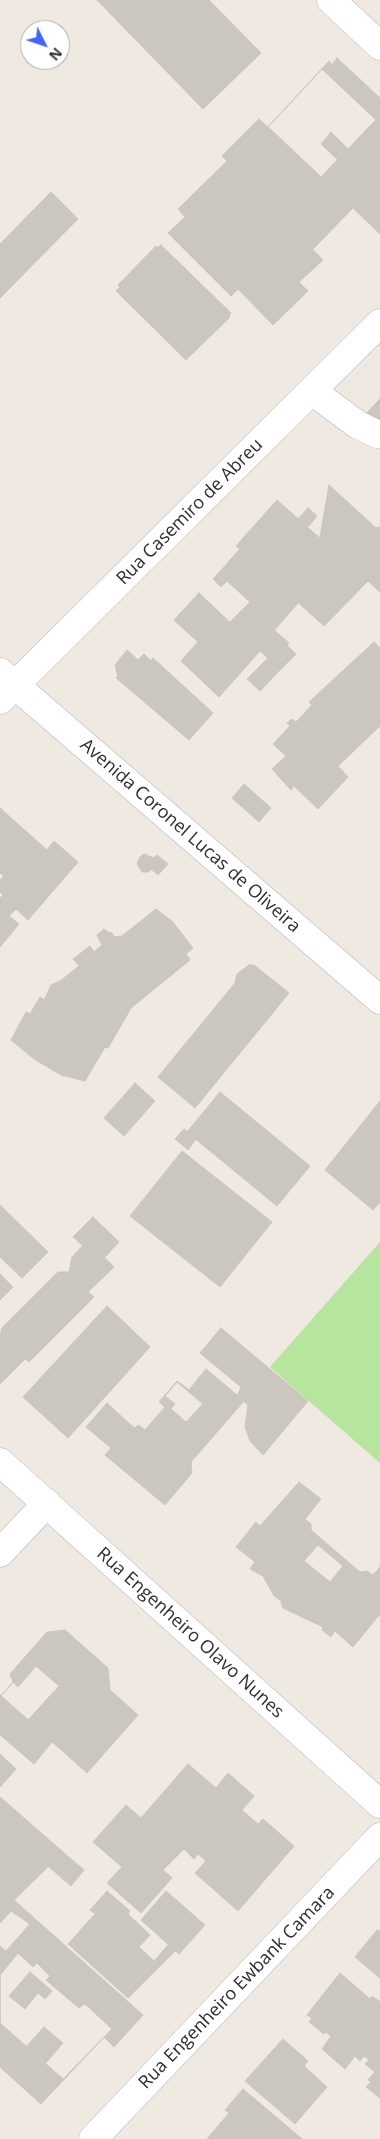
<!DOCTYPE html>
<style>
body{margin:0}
#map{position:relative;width:380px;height:2139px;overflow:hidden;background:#efe9e1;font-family:"Open Sans",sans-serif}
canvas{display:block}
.north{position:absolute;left:20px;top:20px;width:50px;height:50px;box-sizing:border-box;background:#fff;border:1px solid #ababab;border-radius:50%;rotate:131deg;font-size:14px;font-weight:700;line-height:20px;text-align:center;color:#2e2e2e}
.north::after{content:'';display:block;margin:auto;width:18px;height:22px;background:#4264fb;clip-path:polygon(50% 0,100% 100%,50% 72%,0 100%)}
</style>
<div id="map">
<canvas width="380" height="2139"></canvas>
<div class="north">N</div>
</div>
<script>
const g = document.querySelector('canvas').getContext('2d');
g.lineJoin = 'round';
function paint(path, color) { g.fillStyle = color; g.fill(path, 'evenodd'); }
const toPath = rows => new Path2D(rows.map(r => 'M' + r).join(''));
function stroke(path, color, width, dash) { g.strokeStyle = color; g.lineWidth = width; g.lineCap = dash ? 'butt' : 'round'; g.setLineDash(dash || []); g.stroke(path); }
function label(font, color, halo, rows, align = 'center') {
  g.font = font + ' "Open Sans",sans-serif'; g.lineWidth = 5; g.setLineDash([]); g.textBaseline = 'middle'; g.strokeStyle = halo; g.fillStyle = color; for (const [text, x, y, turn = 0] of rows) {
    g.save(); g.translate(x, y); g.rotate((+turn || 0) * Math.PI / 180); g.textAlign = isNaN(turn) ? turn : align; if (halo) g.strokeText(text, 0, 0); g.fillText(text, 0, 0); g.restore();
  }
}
const green = toPath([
 [380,1242,380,1463,270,1367]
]);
const building = toPath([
 [97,0,209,0,261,53,203,109,97,0],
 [337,58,380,98,380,116,321,177,268,127,329,61,332,65,337,58],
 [322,69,376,120,348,149,331,132,321,144,338,160,321,177,268,127,322,69],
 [380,116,380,159,359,138,380,116],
 [259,119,353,208,313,249,222,156,259,119],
 [359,138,380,159,380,234,321,177,359,138],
 [227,161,323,260,299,282,308,291,273,325,238,289,231,296,168,233,185,217,178,209,227,161],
 [51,192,78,219,0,298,0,244,51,192],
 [161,245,231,313,229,316,230,317,186,360,116,291,120,287,118,285,156,246,157,248,161,245],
 [380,399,380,437,362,418,380,399],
 [329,485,376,528,380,527,380,592,320,537,329,485],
 [277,500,368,581,324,626,236,546,277,500],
 [308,508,317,516,308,527,298,519,308,508],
 [240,549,298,603,258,649,230,622,250,602,227,581,221,587,213,579,240,549],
 [199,593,260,651,219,697,181,661,198,642,174,620,199,593],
 [274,630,289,643,287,645,296,654,280,670,258,649,274,630],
 [374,642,380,648,380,726,338,766,348,777,318,809,294,786,291,790,272,769,286,756,273,744,290,726,287,723,292,719,296,722,312,705,309,702,374,642],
 [127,650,138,660,144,654,151,661,153,658,213,713,189,740,116,678,118,676,115,665,127,650],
 [268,658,280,670,260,691,247,679,268,658],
 [244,784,271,808,259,822,232,798,244,784],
 [0,808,47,850,54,841,78,862,28,920,16,909,9,916,19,924,0,947,0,898,3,895,0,892,0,880,4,876,0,873,0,808],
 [144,854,154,858,157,855,168,864,158,875,151,869,149,872,142,872,137,864,140,857,144,854],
 [156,909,172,921,193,948,186,954,190,960,131,1008,108,1048,105,1047,85,1081,61,1075,34,1059,11,1040,26,1012,30,1014,40,997,44,1000,51,985,60,981,79,966,73,959,90,946,94,952,102,945,97,935,104,929,110,933,111,932,115,937,122,936,156,909],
 [249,965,254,965,289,993,195,1108,158,1077,235,983,237,974,249,965],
 [135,1083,155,1101,124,1136,104,1118,135,1083],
 [220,1092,310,1166,277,1206,187,1132,220,1092],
 [380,1101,380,1202,373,1210,325,1170,380,1101],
 [184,1129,196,1139,188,1150,175,1139,184,1129],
 [182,1151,272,1222,220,1287,130,1216,182,1151],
 [0,1205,48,1252,22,1278,0,1257,0,1205],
 [93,1217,119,1242,104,1258,87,1241,82,1245,73,1237,93,1217],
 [87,1241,114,1267,88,1292,94,1297,29,1362,25,1359,0,1384,0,1336,2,1328,58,1272,69,1272,72,1257,87,1241],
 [0,1274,13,1287,0,1300,0,1274],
 [107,1306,150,1347,68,1438,23,1397,107,1306],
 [221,1328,308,1401,263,1455,250,1441,245,1427,248,1405,237,1396,241,1387,200,1353,221,1328],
 [206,1369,244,1401,191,1462,192,1473,165,1505,105,1455,131,1425,135,1428,138,1425,145,1430,165,1407,159,1402,177,1381,189,1390,206,1369],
 [177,1382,203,1404,186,1422,171,1409,175,1404,165,1396,177,1382],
 [107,1403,131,1425,111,1448,86,1427,107,1403],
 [299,1482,321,1499,305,1519,311,1524,311,1530,360,1572,367,1571,373,1575,380,1567,380,1614,353,1647,335,1631,331,1637,322,1630,323,1627,283,1608,281,1601,274,1596,263,1576,250,1569,255,1562,236,1547,256,1522,260,1526,299,1482],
 [318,1545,343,1566,330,1582,304,1561,318,1545],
 [65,1630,108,1668,110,1690,138,1715,87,1773,1,1696,13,1682,10,1674,47,1632,65,1630],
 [36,1666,59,1686,28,1720,1,1696,13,1682,18,1687,36,1666],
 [0,1695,52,1742,34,1764,0,1735,0,1695],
 [0,1754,16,1769,0,1787,0,1754],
 [188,1764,216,1788,228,1773,254,1796,242,1810,258,1824,263,1819,294,1846,238,1911,195,1873,206,1861,198,1854,194,1859,184,1849,163,1870,172,1878,141,1913,107,1883,122,1867,93,1842,126,1805,141,1818,188,1764],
 [0,1797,63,1852,0,1914,0,1797],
 [63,1852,84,1870,71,1886,48,1866,63,1852],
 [107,1891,130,1911,128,1914,150,1935,139,1947,154,1961,168,1945,175,1951,128,1998,68,1944,95,1914,90,1910,107,1891],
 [166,1891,205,1925,179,1954,141,1920,166,1891],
 [14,1900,143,2015,114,2047,104,2037,41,2104,0,2067,0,1946,6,1951,30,1924,11,1911,0,1923,0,1914,14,1900],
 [377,1930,380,1931,380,1978,355,1957,377,1930],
 [18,1953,33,1967,37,1963,50,1976,46,1980,79,2008,85,2004,112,2029,63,2079,0,2023,0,1975,18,1953],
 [30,1972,52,1991,45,1999,38,1993,25,2009,9,1996,30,1972],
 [340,1973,370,1999,372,1996,380,2002,380,2098,366,2087,371,2082,368,2080,375,2072,365,2064,369,2060,364,2056,360,2061,355,2056,345,2069,322,2049,331,2036,326,2032,324,2034,309,2022,312,2018,307,2015,340,1973],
 [44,2027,63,2043,45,2064,26,2047,44,2027],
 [283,2039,308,2061,304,2066,327,2087,295,2124,245,2081,283,2039],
 [243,2089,302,2139,207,2139,229,2113,225,2110,243,2089]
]);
const minor = toPath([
 [331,0,380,46],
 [312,391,358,425,377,434],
 [0,672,380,1000],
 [0,700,380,323],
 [0,1462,380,1804],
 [0,1553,47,1503],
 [93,2139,380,1837]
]);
const streetNames = [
 ["Rua Casemiro de Abreu",190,512,-45],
 ["Avenida Coronel Lucas de Oliveira",190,836,41],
 ["Rua Engenheiro Olavo Nunes",190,1633,42],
 ["Rua Engenheiro Ewbank Camara",237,1988,-46]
];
paint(green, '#b6e59e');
paint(building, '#cbc7bf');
stroke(building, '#cbc5ba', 1);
stroke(minor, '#b4b7c1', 29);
stroke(minor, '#fff', 28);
label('18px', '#2e2e2e', '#fff', streetNames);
</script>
